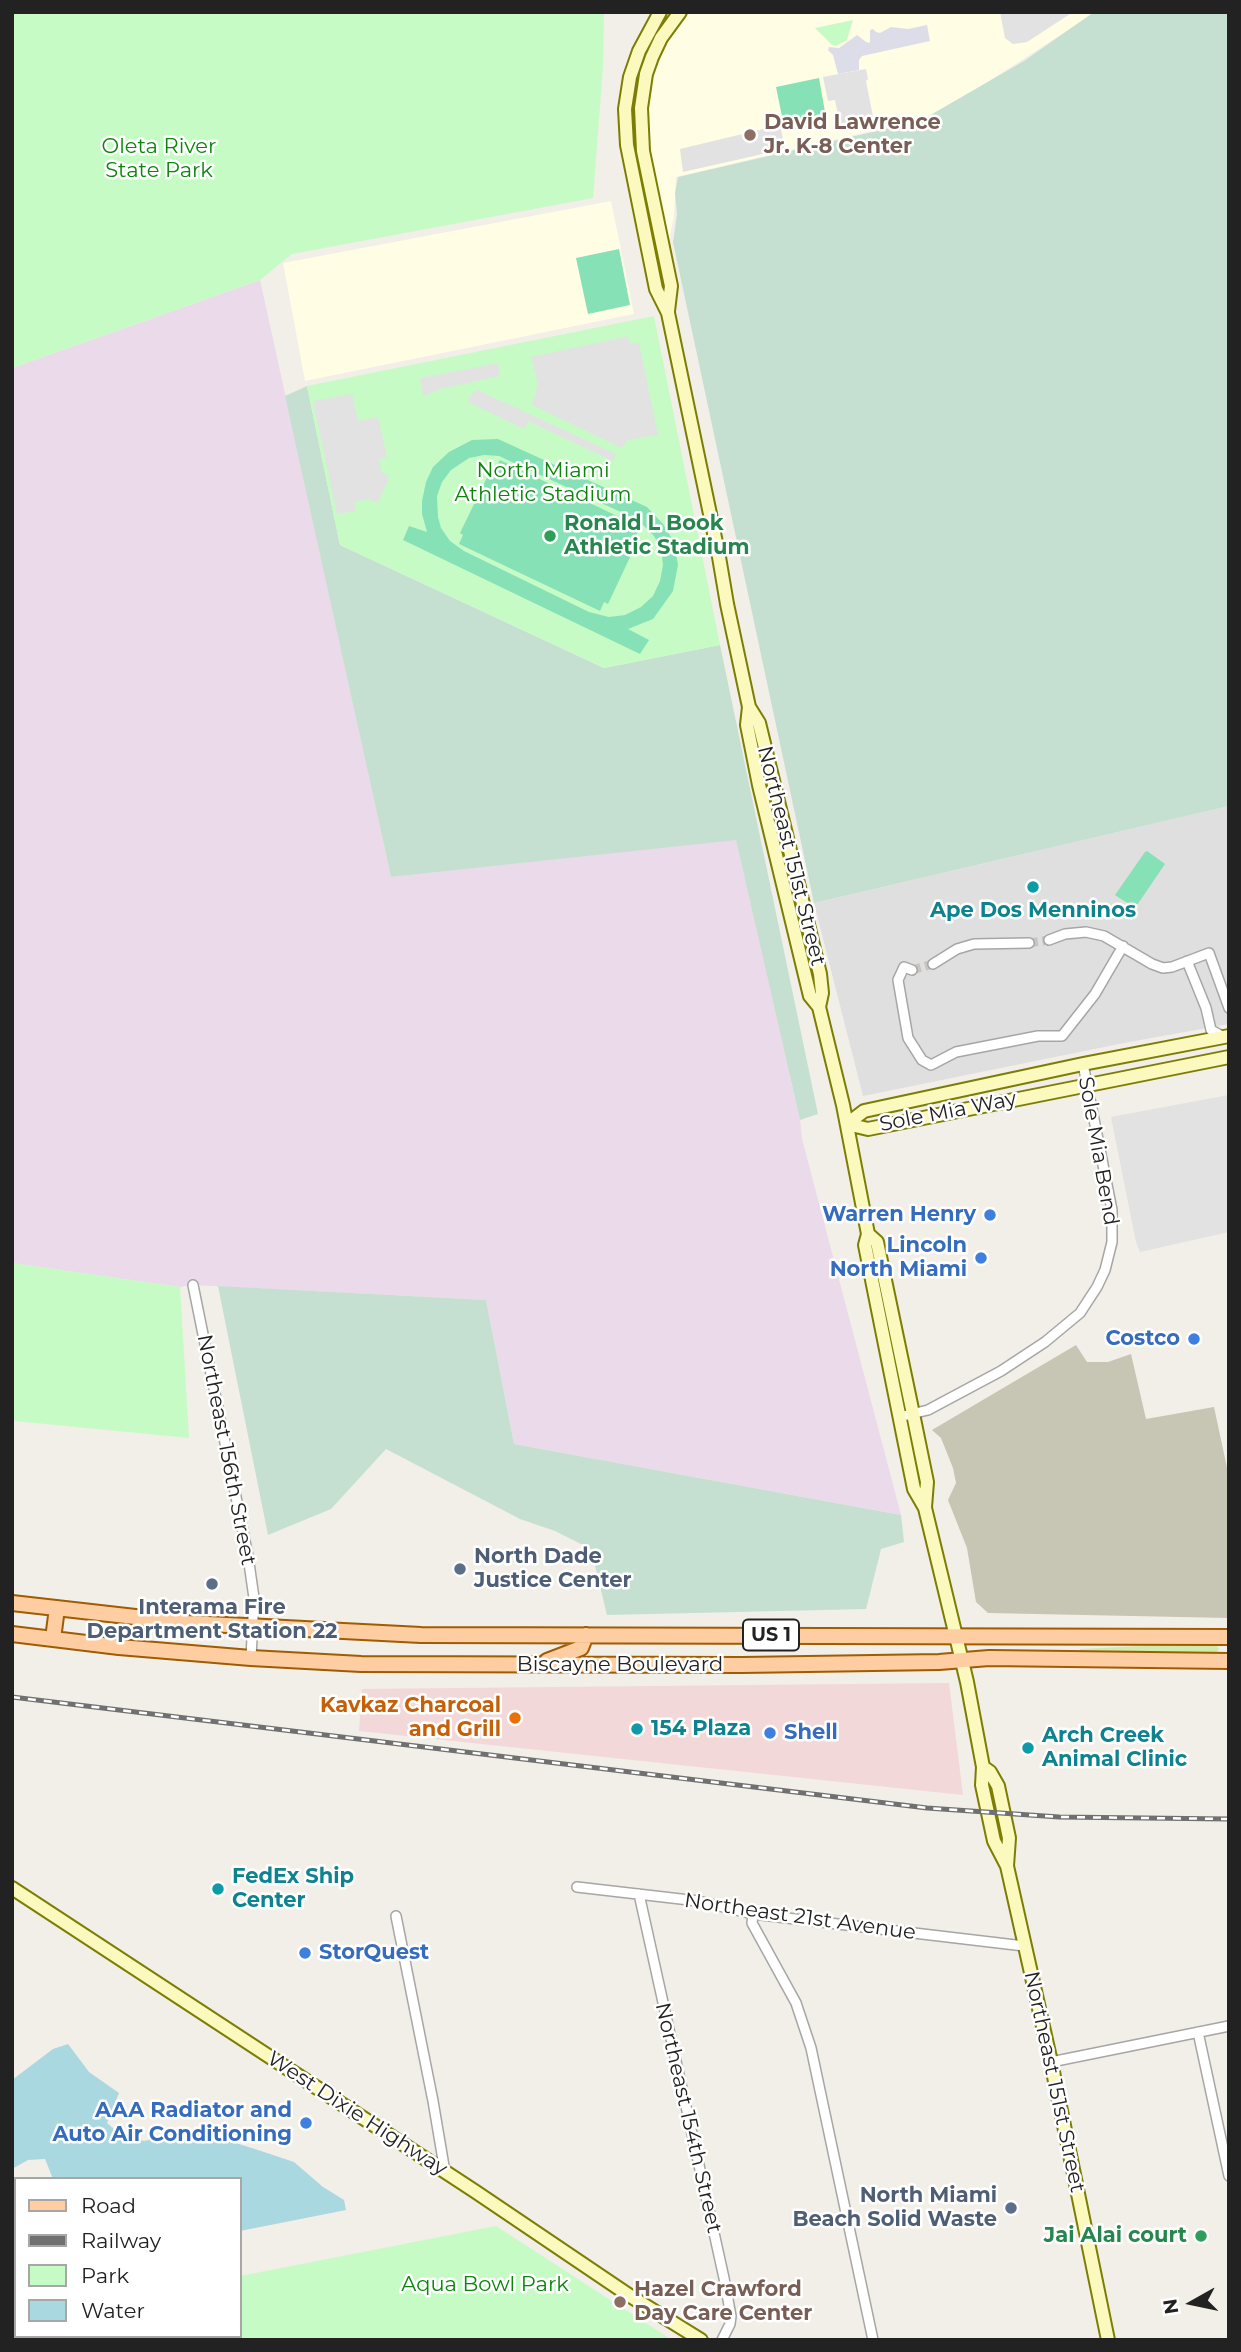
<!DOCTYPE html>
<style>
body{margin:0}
#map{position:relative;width:1241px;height:2352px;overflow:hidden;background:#f2eee8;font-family:Montserrat,sans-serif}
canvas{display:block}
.frame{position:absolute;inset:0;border:14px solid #222;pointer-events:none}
.legend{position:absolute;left:14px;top:2177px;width:228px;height:161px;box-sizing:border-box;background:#fff;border:2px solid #a7a7a7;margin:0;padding:9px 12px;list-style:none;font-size:21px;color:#222}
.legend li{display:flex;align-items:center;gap:14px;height:35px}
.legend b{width:35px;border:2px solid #a7a7a7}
.north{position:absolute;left:1157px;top:2268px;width:70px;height:70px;-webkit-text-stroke:5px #fff;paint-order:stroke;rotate:261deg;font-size:19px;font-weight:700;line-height:28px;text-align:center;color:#222}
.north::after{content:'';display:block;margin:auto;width:24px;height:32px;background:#222;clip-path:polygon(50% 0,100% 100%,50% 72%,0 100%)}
</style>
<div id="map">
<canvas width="1241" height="2352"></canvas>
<div class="frame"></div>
<ul class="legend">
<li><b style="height:9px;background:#fecea2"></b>Road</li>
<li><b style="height:9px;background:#707070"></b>Railway</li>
<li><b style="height:19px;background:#c7fbc6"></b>Park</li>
<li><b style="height:19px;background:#a9d8e0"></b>Water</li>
</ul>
<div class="north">N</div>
</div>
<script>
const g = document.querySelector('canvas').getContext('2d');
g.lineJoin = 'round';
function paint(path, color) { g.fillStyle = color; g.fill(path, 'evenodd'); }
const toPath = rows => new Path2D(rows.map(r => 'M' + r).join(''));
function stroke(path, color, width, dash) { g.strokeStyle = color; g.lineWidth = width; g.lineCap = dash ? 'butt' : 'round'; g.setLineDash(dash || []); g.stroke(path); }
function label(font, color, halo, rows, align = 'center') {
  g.font = font + ' Montserrat,sans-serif'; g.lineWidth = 5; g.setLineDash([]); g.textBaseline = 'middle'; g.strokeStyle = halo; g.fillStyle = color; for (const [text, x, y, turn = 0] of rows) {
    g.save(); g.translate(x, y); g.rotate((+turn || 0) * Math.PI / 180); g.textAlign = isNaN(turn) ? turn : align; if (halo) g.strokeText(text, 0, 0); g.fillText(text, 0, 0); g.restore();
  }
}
const residential = toPath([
 [1229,806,1229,1024,1124,1043,863,1096,814,903]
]);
const commercial = toPath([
 [949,1683,963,1795,359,1731,362,1689]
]);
const industrial = toPath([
 [260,280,391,877,736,839,800,1120,802,1139,901,1515,514,1444,486,1300,193,1285,180,1287,12,1263,12,368]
]);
const education = toPath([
 [689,12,1096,12,935,116,676,177,674,216,667,250,648,151,647,104,651,83,661,52],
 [611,201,634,314,305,381,283,263]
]);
const construction = toPath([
 [1076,1345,1087,1362,1108,1362,1131,1354,1146,1419,1214,1407,1229,1477,1229,1618,988,1613,976,1602,967,1548,948,1500,956,1483,953,1468,941,1438,932,1430]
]);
const grass = toPath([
 [1162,1645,1216,1645,1219,1649,1216,1653,1080,1651,1080,1649]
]);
const wetland = toPath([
 [1094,12,1229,12,1229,806,814,903,673,242,677,214,675,193,678,177,920,121,1024,61],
 [307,386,340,545,604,668,720,645,818,1114,800,1120,736,840,391,877,285,396],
 [218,1286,486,1300,514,1444,901,1515,904,1542,881,1549,866,1609,607,1615,591,1549,555,1531,520,1519,386,1449,331,1509,268,1535]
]);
const park = toPath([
 [12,12,604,12,603,67,593,198,292,254,260,280,12,368],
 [853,20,847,40,836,46,832,45,815,28],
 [654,316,720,645,604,668,340,545,307,386],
 [12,1263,180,1287,189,1438,15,1421,12,1414],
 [496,2226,672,2340,167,2340,167,2336,240,2336,240,2276]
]);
const pitch = toPath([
 [819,78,827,123,785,131,776,87],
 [619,249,630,305,588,314,576,258],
 [498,439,647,507,663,524,674,542,678,565,673,591,653,619,628,629,649,640,640,654,403,540,409,526,427,532,422,514,422,501,426,482,433,467,449,452,472,440],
 [484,455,499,456,638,520,654,536,661,549,663,565,660,581,653,596,641,607,625,615,609,617,589,612,464,551,450,541,441,528,438,517,437,496,442,482,451,470,469,458],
 [500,460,640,527,636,536,639,538,608,604,604,602,600,611,459,544,463,535,460,533,492,467,495,469],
 [1147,851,1165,864,1135,908,1115,895,1145,852]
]);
const parking = toPath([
 [1000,12,1073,12,1027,42,1013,44,1005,38],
 [866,69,868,79,866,81,873,117,840,124,835,100,828,101,823,77],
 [780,125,785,149,683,172,680,149],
 [628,336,630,344,639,343,658,435,627,440,622,448,532,405,538,384,531,357],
 [498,363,500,376,440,389,423,396,420,378],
 [477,390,616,454,613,461,528,421,524,429,468,402,471,394],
 [352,394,358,421,378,417,387,457,379,460,381,471,389,477,378,503,368,499,354,502,356,511,337,514,313,401],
 [1229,1095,1229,1232,1140,1252,1136,1242,1111,1117]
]);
const plaza = toPath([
 [927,25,930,41,862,56,859,60,859,70,838,74,833,55,828,50,829,47,839,48,857,35,866,42,870,43,870,30,873,29,876,32,880,33,891,27,908,29]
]);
const water = toPath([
 [68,2044,89,2072,119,2093,107,2123,122,2136,144,2141,187,2132,220,2138,258,2150,294,2162,323,2187,344,2200,346,2210,240,2231,240,2179,53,2179,45,2159,28,2160,12,2169,12,2080,53,2049]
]);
const streetTunnel = toPath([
 [1029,943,1049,940],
 [912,970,933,964]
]);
const street = toPath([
 [1049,940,1065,934,1086,932,1104,936,1152,964,1163,968,1172,967,1209,953,1229,1008],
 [1187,961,1206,1008,1211,1030,1224,1037],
 [933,964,957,949,974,944,1029,943],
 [912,970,904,967,898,980,908,1038,922,1060,931,1065,956,1052,1038,1036,1062,1036,1095,994,1123,946],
 [193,1285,248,1556,254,1598,251,1658],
 [899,1417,928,1410,1001,1371,1045,1342,1080,1313,1097,1287,1105,1270,1112,1242,1112,1210,1083,1064],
 [577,1887,698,1901,753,1914,1024,1946],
 [639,1894,724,2278,731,2316,730,2324,722,2340],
 [753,1914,752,1923,796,2003,811,2048,873,2340],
 [396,1916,433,2101,445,2172],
 [1198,2032,1229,2176],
 [1051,2062,1229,2026],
 [57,2340,69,2337,86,2340]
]);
const secondary = toPath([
 [660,12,639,51,630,77,625,109,627,145,656,289,668,313,719,557,727,604,749,707,747,725,759,785,810,996,819,1007,843,1105,868,1234,865,1245,914,1489,925,1508,967,1682,983,1767,982,1785,994,1841,1007,1866,1051,2062,1108,2340],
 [668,311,671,286,643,151,641,108,646,74,652,57,661,38,680,12],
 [749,707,759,723,820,974,822,993,819,1007],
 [847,1124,864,1111,1083,1064,1229,1036],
 [847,1124,868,1129,1229,1057],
 [868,1234,877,1242,913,1414,927,1482,925,1507],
 [983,1767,990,1772,998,1786,1009,1838,1007,1866],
 [12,1888,476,2192,630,2296,701,2340]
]);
const primary = toPath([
 [12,1603,188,1623,421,1635,1229,1637],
 [12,1634,119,1647,251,1658,361,1664,742,1665,939,1662,989,1658,1229,1661],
 [53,1639,57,1608],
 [547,1661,581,1648,586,1635]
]);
const rail = toPath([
 [12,1697,927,1808,1059,1817,1229,1819]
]);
const markers = [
 [750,135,7,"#8d6e63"],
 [550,536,7,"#2e9e5b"],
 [1033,887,7,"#0f9aa8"],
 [990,1215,7,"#3f7fe0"],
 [981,1258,7,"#3f7fe0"],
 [1194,1339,7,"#3f7fe0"],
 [460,1569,7,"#5c6f8a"],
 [212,1584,7,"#5c6f8a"],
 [515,1718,7,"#e8710a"],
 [637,1729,7,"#0f9aa8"],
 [770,1733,7,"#3f7fe0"],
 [1028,1748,7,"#0f9aa8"],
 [218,1889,7,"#0f9aa8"],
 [305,1953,7,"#3f7fe0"],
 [306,2123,7,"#3f7fe0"],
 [1011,2208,7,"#5c6f8a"],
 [1201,2236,7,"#2e9e5b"],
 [620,2302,7,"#8d6e63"]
];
const shields = [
 [771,1635,56]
];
const shieldNames = [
 ["US 1",771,1635]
];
const educationNames = [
 ["David Lawrence",764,123],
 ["Jr. K-8 Center",764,147],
 ["Hazel Crawford",634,2290],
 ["Day Care Center",634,2314]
];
const parkNames = [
 ["Oleta River",159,147],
 ["State Park",159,171],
 ["North Miami",543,471],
 ["Athletic Stadium",543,495],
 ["Aqua Bowl Park",485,2285]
];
const leisureNames = [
 ["Ronald L Book",564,524],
 ["Athletic Stadium",564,548],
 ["Jai Alai court",1187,2236,"right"]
];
const streetNames = [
 ["Northeast 151st Street",791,856,76],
 ["Sole Mia Way",948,1112,-11],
 ["Sole Mia Bend",1098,1151,80],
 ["Northeast 156th Street",226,1450,79],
 ["Biscayne Boulevard",620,1665],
 ["Northeast 21st Avenue",800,1917,8],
 ["Northeast 151st Street",1054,2082,78],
 ["West Dixie Highway",357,2114,33],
 ["Northeast 154th Street",688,2118,77]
];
const cultureNames = [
 ["Ape Dos Menninos",1033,911,"center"],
 ["154 Plaza",651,1729],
 ["Arch Creek",1042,1736],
 ["Animal Clinic",1042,1760],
 ["FedEx Ship",232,1877],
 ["Center",232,1901]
];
const shopNames = [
 ["Warren Henry",976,1215],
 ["Lincoln",967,1246],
 ["North Miami",967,1270],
 ["Costco",1180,1339],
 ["Shell",784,1733,"left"],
 ["StorQuest",319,1953,"left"],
 ["AAA Radiator and",292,2111],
 ["Auto Air Conditioning",292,2135]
];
const serviceNames = [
 ["North Dade",474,1557],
 ["Justice Center",474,1581],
 ["Interama Fire",212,1608,"center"],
 ["Department Station 22",212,1632,"center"],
 ["North Miami",997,2196,"right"],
 ["Beach Solid Waste",997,2220,"right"]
];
const foodNames = [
 ["Kavkaz Charcoal",501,1706],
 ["and Grill",501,1730]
];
paint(residential, '#e0dfdf');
paint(commercial, '#f2d8d9');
paint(industrial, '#ebdae9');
paint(education, '#fffde4');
paint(construction, '#c7c5b3');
paint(grass, '#d2ecae');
paint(wetland, '#c5e0d1');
paint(park, '#c7fbc6');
paint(pitch, '#86e1b6');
paint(parking, '#e2e2e2');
paint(plaza, '#dcdde8');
paint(water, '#a9d8e0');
stroke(streetTunnel, '#c8c5c0', 9, [9, 4.5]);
stroke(street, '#a6a6a6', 12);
stroke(secondary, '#7c7e03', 16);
stroke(primary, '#9f5c00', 18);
stroke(street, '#fff', 9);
stroke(secondary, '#fbf9bd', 12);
stroke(primary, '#fecea2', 14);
stroke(rail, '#707070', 5);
stroke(rail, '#fff', 2.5, [8]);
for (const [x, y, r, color] of markers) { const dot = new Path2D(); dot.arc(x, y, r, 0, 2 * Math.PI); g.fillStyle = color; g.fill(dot); stroke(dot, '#fff', 2.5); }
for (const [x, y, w] of shields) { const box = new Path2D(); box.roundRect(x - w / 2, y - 15.5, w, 31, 5); g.fillStyle = '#fff'; g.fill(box); stroke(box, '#222', 2); }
label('bold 19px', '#222', null, shieldNames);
label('bold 21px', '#785e54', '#fff', educationNames, 'left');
label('21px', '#0a860a', '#fff', parkNames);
label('bold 21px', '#27864d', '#fff', leisureNames, 'left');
label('21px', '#222', '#fff', streetNames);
label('bold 21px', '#0d838f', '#fff', cultureNames, 'left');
label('bold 21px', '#366cbe', '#fff', shopNames, 'right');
label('bold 21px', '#4e5e75', '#fff', serviceNames, 'left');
label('bold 21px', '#c56008', '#fff', foodNames, 'right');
</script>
